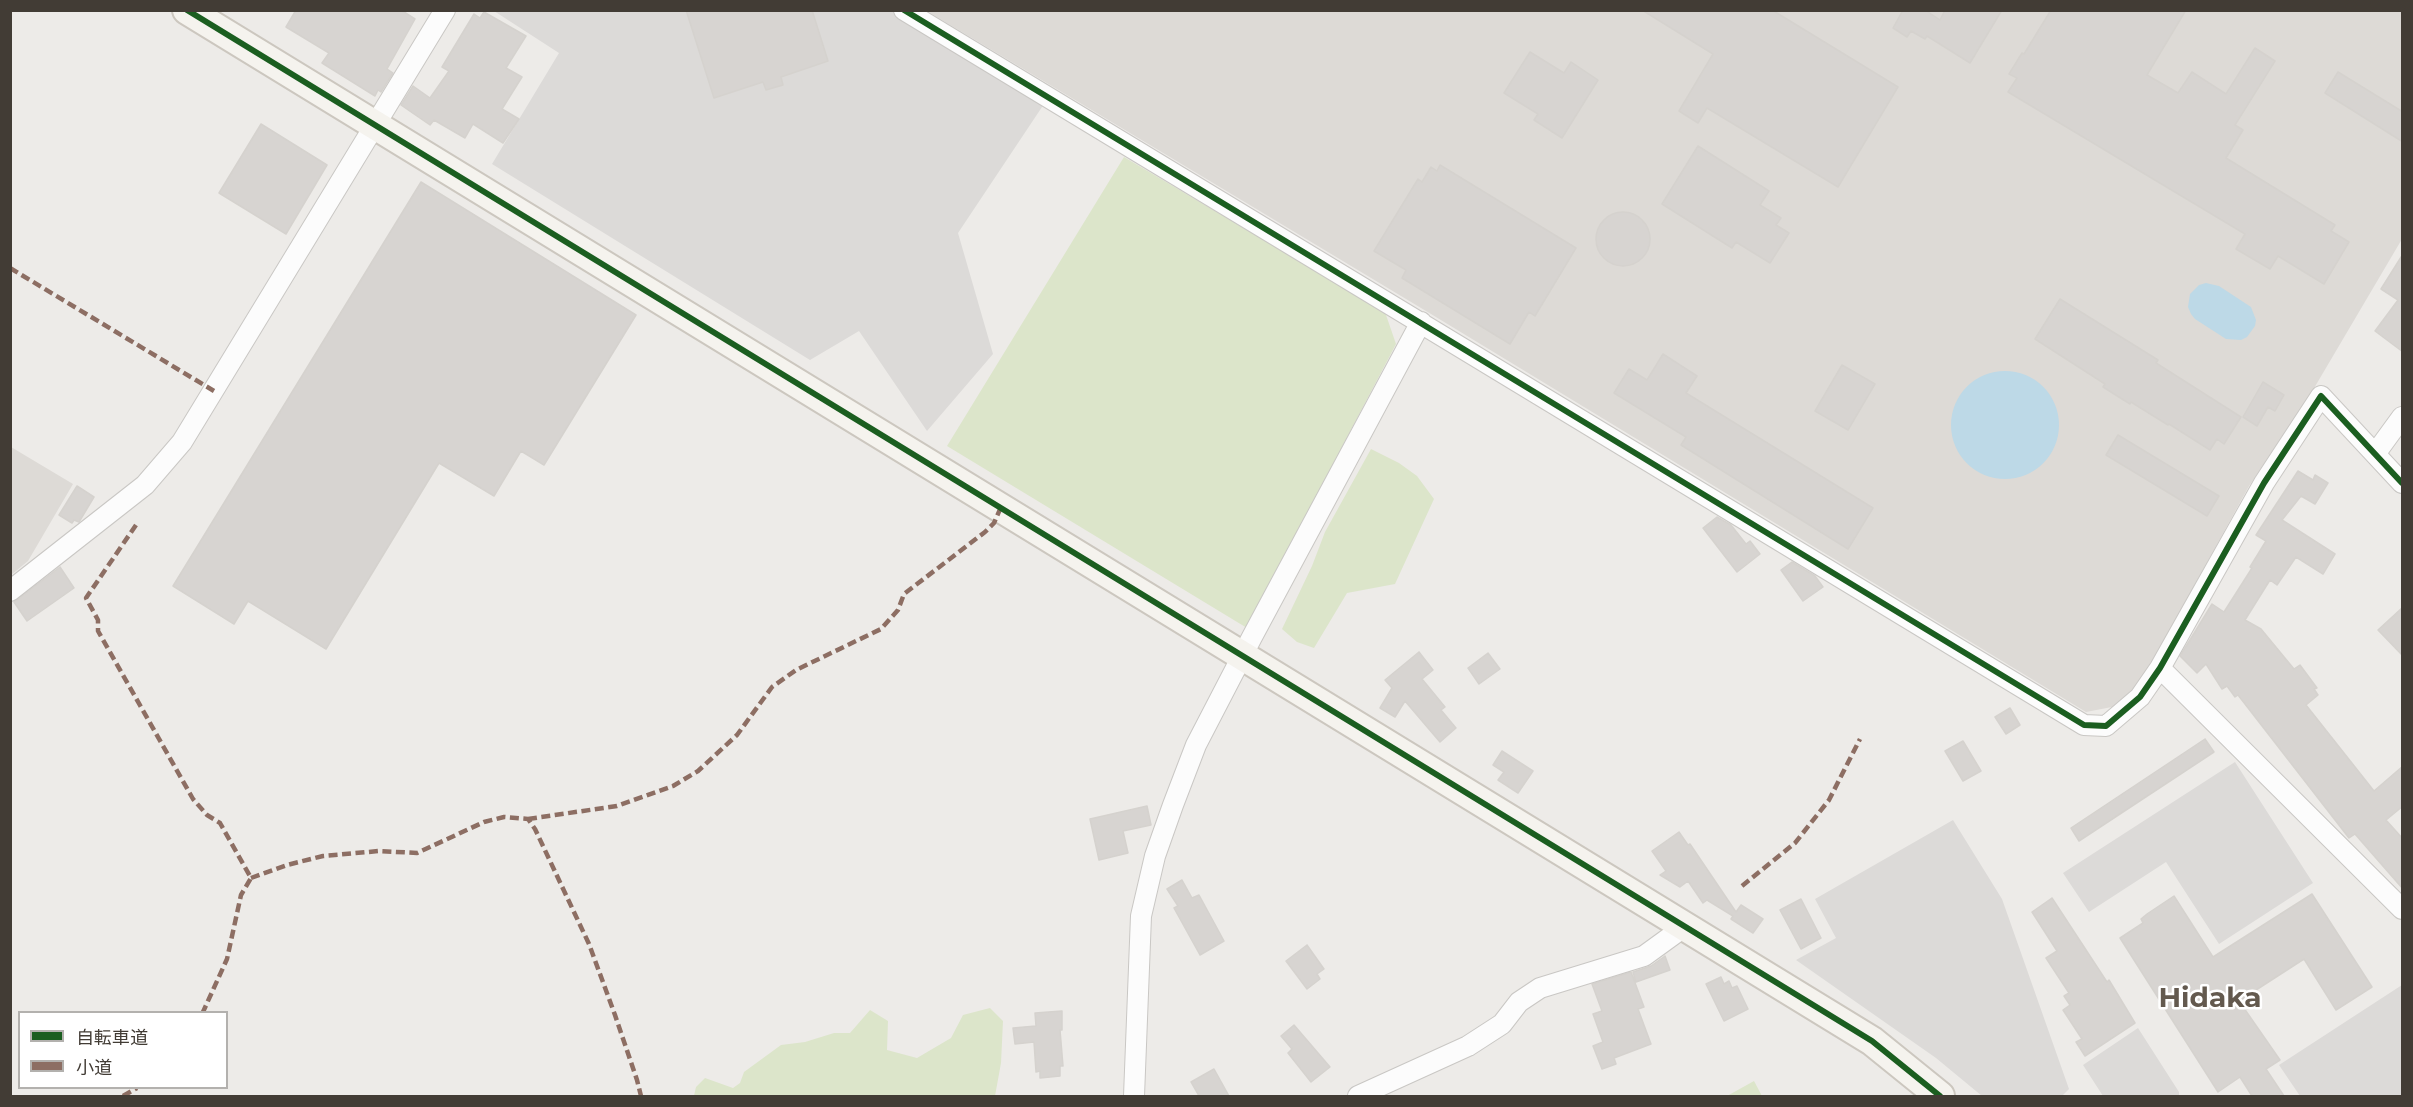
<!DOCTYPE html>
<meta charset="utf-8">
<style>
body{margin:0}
#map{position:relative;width:2413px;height:1107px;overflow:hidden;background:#edebe8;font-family:Montserrat,"Noto Sans JP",sans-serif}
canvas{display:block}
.frame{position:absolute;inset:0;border:12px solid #423c35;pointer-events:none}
.legend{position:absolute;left:18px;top:1011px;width:210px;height:78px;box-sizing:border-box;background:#fff;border:2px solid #b3b1ae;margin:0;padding:8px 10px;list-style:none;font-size:18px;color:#423c35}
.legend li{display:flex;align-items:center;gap:12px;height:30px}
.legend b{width:30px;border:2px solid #b3b1ae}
</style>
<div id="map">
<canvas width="2413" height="1107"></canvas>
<div class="frame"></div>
<ul class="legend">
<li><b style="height:8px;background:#1b5e20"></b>自転車道</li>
<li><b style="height:8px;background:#8d6e63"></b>小道</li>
</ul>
</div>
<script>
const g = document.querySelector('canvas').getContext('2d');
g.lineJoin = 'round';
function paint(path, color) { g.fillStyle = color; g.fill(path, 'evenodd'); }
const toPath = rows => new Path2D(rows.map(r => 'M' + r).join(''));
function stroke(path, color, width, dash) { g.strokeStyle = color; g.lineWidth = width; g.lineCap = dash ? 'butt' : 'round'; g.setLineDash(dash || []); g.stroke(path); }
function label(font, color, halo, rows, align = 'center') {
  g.font = font + ' Montserrat,sans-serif'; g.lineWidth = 5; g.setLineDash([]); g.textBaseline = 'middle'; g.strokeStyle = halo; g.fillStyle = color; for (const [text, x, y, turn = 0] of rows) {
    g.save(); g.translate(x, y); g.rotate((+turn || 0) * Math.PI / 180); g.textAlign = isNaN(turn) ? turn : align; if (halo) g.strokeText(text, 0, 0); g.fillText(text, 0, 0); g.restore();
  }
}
const industrial = toPath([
 [927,11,2402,11,2402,239,2310,395,2249,486,2138,688,2117,706,2086,712,1431,314],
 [11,447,73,484,28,561,11,575]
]);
const green = toPath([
 [1124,157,1385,312,1396,344,1247,628,947,446],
 [1371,449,1399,463,1417,476,1434,499,1395,584,1347,593,1314,648,1297,642,1282,629,1312,566,1325,532],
 [990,1008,1003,1021,1001,1063,995,1096,694,1096,696,1087,705,1078,733,1088,740,1083,744,1072,781,1045,805,1042,834,1033,850,1033,870,1010,888,1021,887,1050,917,1058,951,1038,963,1015],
 [1754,1081,1762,1096,1727,1096]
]);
const parking = toPath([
 [494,11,893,11,1044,104,958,233,993,354,927,431,859,331,810,360,492,164,559,53],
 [2235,762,2313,883,2219,944,2166,862,2089,912,2063,873],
 [1953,820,2002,899,2069,1089,2062,1096,1982,1096,1936,1058,1796,960,1836,938,1815,899],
 [2402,985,2402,1096,2300,1096,2279,1065],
 [2138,1028,2179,1092,2179,1096,2103,1096,2083,1065]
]);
const water = toPath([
 [2206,283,2219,286,2251,307,2256,320,2255,326,2247,337,2241,340,2226,339,2195,319,2191,314,2188,307,2190,294,2199,285],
 '1951 425a54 54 0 1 1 108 0a54 54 0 1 1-108 0Z'
]);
const building = toPath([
 [296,10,401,10,415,19,387,69,393,73,381,92,378,90,375,96,322,63,329,53,286,27,296,10],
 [686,10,812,10,828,61,781,77,783,85,766,90,763,82,714,98,686,10],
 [1642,10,1772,10,1898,87,1838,187,1707,108,1698,123,1679,111,1713,54,1642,10],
 [1903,10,1925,10,1940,20,1945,10,2002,10,1970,63,1927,36,1925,39,1911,31,1907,37,1893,28,1903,10],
 [2051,10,2186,10,2147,75,2178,93,2192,72,2226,94,2255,48,2275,61,2235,125,2243,130,2226,158,2335,225,2331,231,2349,242,2324,284,2278,256,2270,269,2236,249,2245,234,2008,92,2017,78,2009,74,2022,53,2024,54,2051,10],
 [484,12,526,36,506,68,522,77,502,109,519,119,503,143,473,124,465,138,434,120,430,125,401,105,413,86,430,98,449,71,442,67,474,14,480,18,484,12],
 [1530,52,1564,73,1571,62,1598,80,1562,138,1534,120,1538,114,1504,93,1530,52],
 [2338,72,2403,112,2403,142,2325,93,2338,72],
 [261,124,327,165,286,234,219,193,261,124],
 [1698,146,1769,191,1760,205,1781,218,1776,225,1789,233,1770,263,1736,242,1732,248,1662,204,1698,146],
 [1440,165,1576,248,1535,316,1529,312,1510,344,1402,278,1406,270,1374,251,1418,179,1422,182,1431,167,1437,171,1440,165],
 [421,182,636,315,544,465,521,451,494,496,439,463,326,649,248,601,234,624,173,586,421,182],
 '1596 239a27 27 0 1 1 54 0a27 27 0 1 1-54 0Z',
 [2403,254,2403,352,2375,331,2398,300,2381,289,2403,254],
 [2060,299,2158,360,2156,363,2241,417,2224,444,2217,439,2210,450,2169,424,2168,425,2131,402,2130,404,2103,387,2105,384,2035,339,2060,299],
 [1663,354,1697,376,1686,393,1873,508,1848,549,1681,445,1686,437,1614,393,1629,369,1647,380,1663,354],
 [1842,365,1875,384,1848,430,1815,411,1842,365],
 [2263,382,2284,395,2275,411,2268,407,2257,426,2243,417,2263,382],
 [2118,435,2219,496,2207,516,2106,455,2118,435],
 [2298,471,2313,480,2315,475,2328,483,2315,504,2301,496,2282,520,2335,554,2323,574,2296,557,2277,585,2270,580,2245,620,2261,629,2294,669,2300,665,2317,688,2314,689,2318,695,2306,705,2374,791,2403,766,2403,806,2386,820,2403,839,2403,889,2355,834,2349,838,2238,695,2235,697,2227,686,2222,689,2206,664,2197,673,2180,656,2212,604,2224,612,2252,568,2250,567,2266,541,2256,535,2298,471],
 [77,486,94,497,79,522,74,520,72,523,59,515,77,486],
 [1717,517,1731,525,1746,544,1750,541,1760,554,1737,572,1703,528,1717,517],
 [1792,562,1815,576,1823,587,1803,601,1781,570,1792,562],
 [60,567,74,588,27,621,14,602,60,567],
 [2403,607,2403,656,2378,630,2403,607],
 [1419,652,1433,670,1422,679,1445,707,1441,710,1456,728,1440,742,1405,701,1395,717,1380,708,1392,688,1385,680,1419,652],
 [1488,653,1500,669,1479,684,1468,668,1488,653],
 [2010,708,2020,725,2006,734,1995,717,2010,708],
 [2205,739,2214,752,2079,841,2071,828,2205,739],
 [1963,741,1981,771,1963,781,1945,751,1963,741],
 [1502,751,1533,771,1518,793,1498,780,1504,772,1493,765,1502,751],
 [1147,806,1151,825,1123,831,1128,853,1099,860,1090,819,1147,806],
 [1679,832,1688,845,1690,844,1736,912,1741,905,1763,919,1753,933,1731,919,1733,916,1707,900,1703,903,1688,881,1680,887,1660,875,1666,871,1652,851,1679,832],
 [1182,880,1192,898,1199,895,1224,941,1200,955,1174,908,1178,906,1167,889,1182,880],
 [2312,894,2372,987,2336,1010,2304,959,2239,1001,2280,1060,2266,1069,2284,1096,2252,1096,2240,1077,2218,1092,2120,938,2143,923,2141,919,2147,914,2174,896,2213,957,2312,894],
 [2052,898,2107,982,2109,980,2135,1023,2085,1056,2076,1042,2082,1039,2063,1010,2070,1005,2064,996,2069,993,2046,958,2057,951,2032,912,2052,898],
 [1801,899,1821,938,1801,949,1780,910,1801,899],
 [1307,945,1324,969,1317,974,1320,979,1307,989,1286,961,1307,945],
 [1665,956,1670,970,1636,982,1633,972,1651,966,1665,956],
 [1631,972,1644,1007,1638,1009,1651,1044,1614,1058,1616,1064,1602,1069,1593,1046,1603,1042,1593,1014,1602,1011,1592,984,1631,972],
 [1721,977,1724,984,1729,981,1732,988,1737,986,1748,1009,1724,1021,1706,984,1721,977],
 [1062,1011,1062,1030,1060,1030,1063,1066,1060,1066,1060,1076,1040,1078,1040,1071,1036,1072,1034,1042,1015,1044,1013,1028,1036,1026,1035,1013,1062,1011],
 [1294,1025,1330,1067,1311,1082,1288,1053,1292,1049,1281,1036,1294,1025],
 [1214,1069,1229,1096,1199,1096,1191,1082,1214,1069]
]);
const street = toPath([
 [904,10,2084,725,2106,726,2140,697,2160,668,2264,483,2321,396,2402,483],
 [2375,454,2402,417],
 [10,591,145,485,182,442,445,10],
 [2160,668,2402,909],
 [1134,1096,1141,916,1155,856,1173,805,1196,745,1252,637,1421,322],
 [1358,1096,1468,1046,1502,1024,1519,1002,1540,988,1644,956,1684,927]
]);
const secondary = toPath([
 [187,10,1872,1041,1940,1096]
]);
const quiet = toPath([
 [10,268,214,391],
 [136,525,86,598,98,620,98,631,193,799,207,815,220,823,251,878,241,895,227,959,203,1012],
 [528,819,617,806,673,786,698,771,737,735,772,687,796,670,881,629,898,610,904,594,985,532,994,523,1001,507],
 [251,878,287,865,323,856,379,851,417,853,484,822,504,817,528,819,535,829,589,944,615,1015,637,1080,641,1096],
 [1742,886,1795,843,1829,800,1860,739],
 [123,1096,137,1088]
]);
const cycleway = toPath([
 [187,10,1872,1041,1940,1096],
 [904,10,2084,725,2106,726,2140,697,2160,668,2264,483,2321,396,2402,483]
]);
const townNames = [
 ["Hidaka",2210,999]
];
paint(industrial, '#dddad6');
paint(green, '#dce5ca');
paint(parking, '#dcdad8');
paint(water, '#bdd9e7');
paint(building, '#d7d4d1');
stroke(building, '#d5d2ce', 1.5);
stroke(street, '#c9c7c4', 22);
stroke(secondary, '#ccc7bf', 32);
stroke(street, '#fcfcfc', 20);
stroke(secondary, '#f5f3ee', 28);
stroke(quiet, '#8d6e63', 4.5, [9, 4.5]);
stroke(cycleway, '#1b5e20', 6);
label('bold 28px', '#63594e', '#fff', townNames);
</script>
